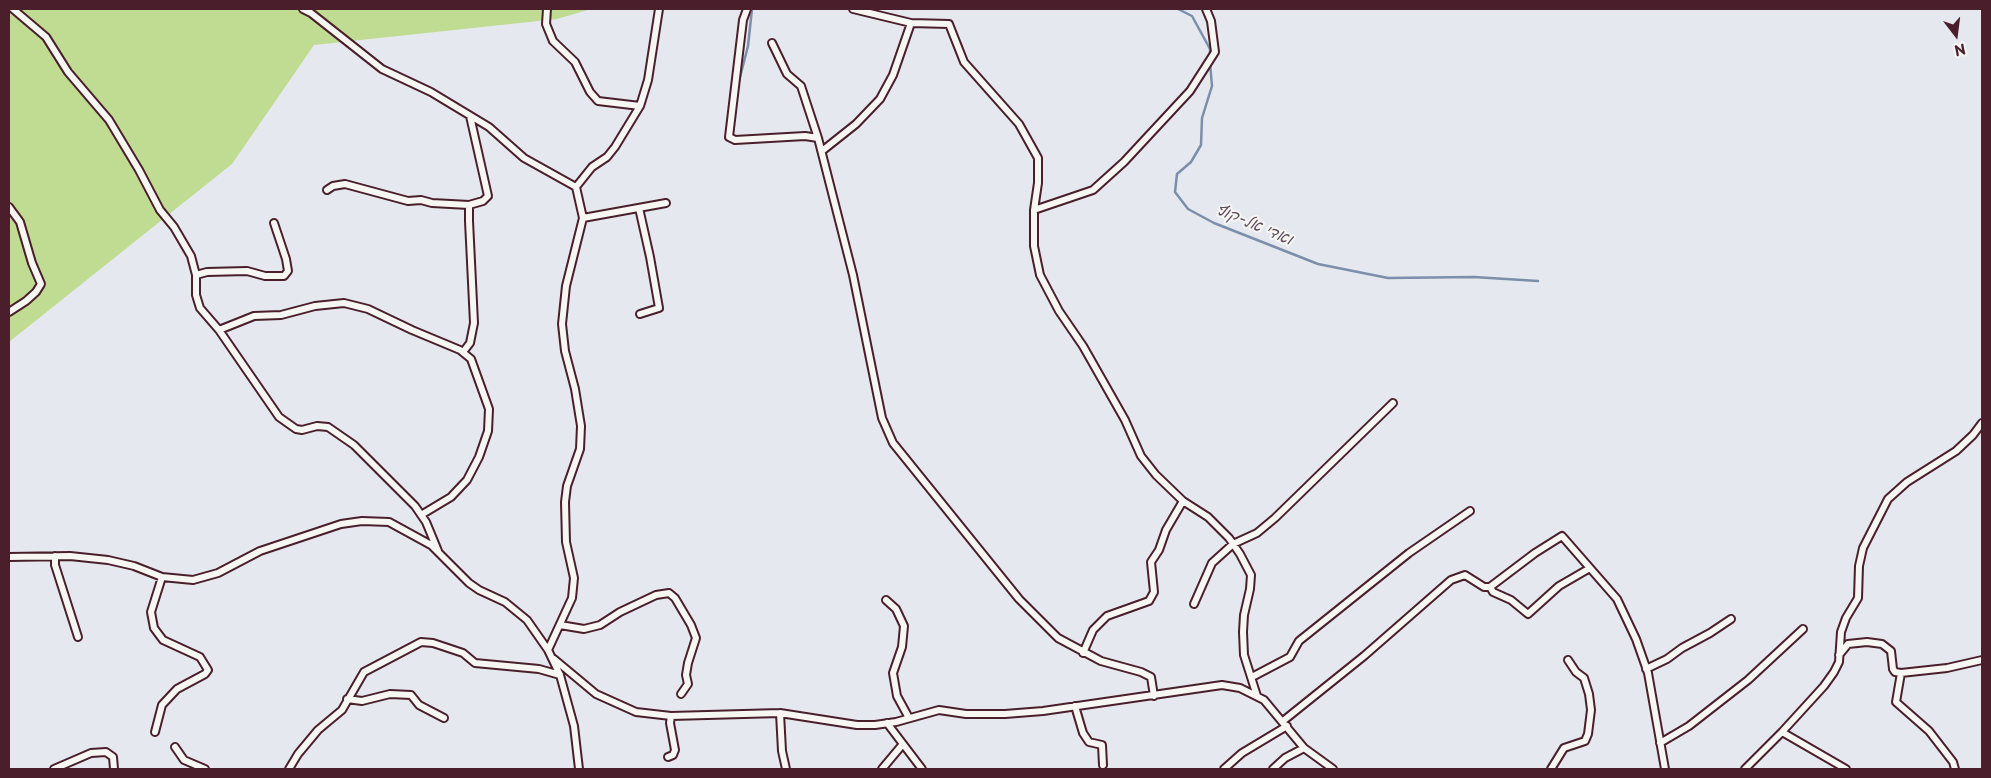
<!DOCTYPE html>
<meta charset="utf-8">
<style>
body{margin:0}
#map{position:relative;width:1991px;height:778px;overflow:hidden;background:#e5e8ee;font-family:"Playpen Sans",sans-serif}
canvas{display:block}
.frame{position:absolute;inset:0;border:10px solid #4a1f2b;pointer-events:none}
.north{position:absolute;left:1931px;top:10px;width:50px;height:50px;-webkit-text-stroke:4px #f6f6f2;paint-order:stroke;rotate:165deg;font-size:14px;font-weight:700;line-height:20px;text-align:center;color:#4a1f2b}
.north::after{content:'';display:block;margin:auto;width:18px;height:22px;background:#4a1f2b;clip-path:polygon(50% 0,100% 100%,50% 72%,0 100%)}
</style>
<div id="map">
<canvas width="1991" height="778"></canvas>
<div class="frame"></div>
<div class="north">N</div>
</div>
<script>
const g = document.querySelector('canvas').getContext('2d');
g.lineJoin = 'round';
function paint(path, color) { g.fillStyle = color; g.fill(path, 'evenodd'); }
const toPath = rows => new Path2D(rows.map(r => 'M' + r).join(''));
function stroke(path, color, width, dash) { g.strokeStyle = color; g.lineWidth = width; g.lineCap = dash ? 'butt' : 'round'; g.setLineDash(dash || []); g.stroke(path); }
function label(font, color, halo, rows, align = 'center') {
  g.font = font + ' "Playpen Sans","Playpen Sans Hebrew",sans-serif'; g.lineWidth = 4; g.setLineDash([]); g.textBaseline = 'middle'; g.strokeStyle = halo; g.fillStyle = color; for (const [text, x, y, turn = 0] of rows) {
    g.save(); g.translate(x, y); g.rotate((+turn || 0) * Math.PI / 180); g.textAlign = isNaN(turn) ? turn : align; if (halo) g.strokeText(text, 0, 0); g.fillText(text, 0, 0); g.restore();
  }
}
const green = toPath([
 [9,9,591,9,557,19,314,45,232,164,9,342]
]);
const stream = toPath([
 [1178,9,1192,16,1210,49,1210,55],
 [1210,63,1212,86,1202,118,1201,145,1191,162,1177,174,1175,192,1188,209,1214,223,1318,264,1388,278,1474,277,1538,281],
 [738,85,748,46,752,9]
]);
const minor = toPath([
 [13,9,46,37,68,72,109,120,139,170,160,210,174,227,191,256,196,275,207,272,247,271,265,276,284,276,288,271,286,259,274,223],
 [303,9,311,13,382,69,431,92,489,127,524,158,576,187],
 [547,9,546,24,553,41,575,62,590,92,598,101,640,106],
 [747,9,743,20,729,137,735,140,805,136,818,138,853,275,882,418,893,443,1019,599,1058,638,1101,661,1141,672,1151,677,1154,696],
 [853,9,911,23,949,24,964,62,1019,124,1038,158,1038,183,1034,210,1034,246,1040,275,1059,311,1083,346,1125,420,1141,456,1156,475,1183,501,1208,517,1229,538,1240,554,1251,575,1250,589,1244,615,1243,632,1244,655,1257,696],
 [772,43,787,74,801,86,818,138],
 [822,151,856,124,880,99,893,75,911,23],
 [327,190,333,186,345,184,408,201,421,200,432,203,469,205,483,201,488,196,470,116],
 [9,207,20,222,32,263,41,284,36,292,26,301,9,312],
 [639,208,650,257,659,308,640,314],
 [1034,210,1093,190,1124,162,1190,91,1215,52,1211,21,1206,9],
 [583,218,666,203],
 [196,275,196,295,200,308,219,330,279,417,296,429,302,430,317,426,328,427,354,445,415,506,426,522,438,551],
 [219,330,254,316,281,315,315,306,344,303,368,309,412,330,460,350,471,359,489,409,488,431,479,457,467,480,451,497,421,515],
 [463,352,470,343,474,323,469,221,469,205],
 [55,556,55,565,78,637],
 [9,557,70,556,108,560,134,566,162,577,193,580,218,573,260,551,341,524,362,521,389,522,431,545,469,583,479,590,505,602,527,620,548,650,560,675,574,726,579,769],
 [1490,587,1493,592,1511,600,1528,614,1559,586,1590,568],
 [886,600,896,609,904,626,902,647,893,673,897,696,909,718],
 [1194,604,1212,563,1233,544,1257,533,1275,518,1393,403],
 [560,625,584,629,600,625,620,612,656,595,669,593,675,598,691,625,696,638,688,663,686,675,688,684,681,694],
 [548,650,572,598,574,578,566,542,565,502,567,486,580,449,581,426,575,389,565,351,562,324,566,286,583,218,576,187,592,167,607,157,615,147,640,106,648,80,659,9],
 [1083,653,1093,630,1107,616,1149,601,1154,592,1151,562,1159,550,1166,530,1183,501],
 [1839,655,1848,644,1867,642,1882,644,1891,651,1893,669,1895,672,1901,673,1947,668,1982,660],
 [554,659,596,694,636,712,671,716,780,713,857,725,875,725,896,722,939,710,966,714,1005,714,1043,711,1222,685,1240,688,1264,700,1304,748,1333,769],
 [1646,669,1667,659,1682,648,1710,633,1731,619],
 [1901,673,1896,702,1929,731,1953,762,1955,769],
 [1252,677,1290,657,1299,641,1409,553,1470,511],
 [347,699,362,701,390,694,411,695,419,705,444,718],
 [1075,706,1083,733,1089,742,1102,745,1103,765],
 [780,713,782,751,786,769],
 [1283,721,1364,656,1451,580,1465,575,1484,587,1490,587,1535,553,1562,536,1617,599,1636,639,1648,673,1665,769],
 [887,723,922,769],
 [155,732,162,705,177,689,205,674,208,670,200,657,163,640,154,628,151,612,162,577],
 [1782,732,1846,769],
 [1660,743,1689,726,1748,680,1803,629],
 [175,747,184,760,205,769],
 [668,757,673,755,675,750,670,723,671,716],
 [54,769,91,753,106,752,113,757,114,769],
 [289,769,298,754,318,730,342,710,364,672,421,642,433,643,463,653,475,663,539,669,560,675],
 [882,769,903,744],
 [1224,769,1242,753,1287,726],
 [1273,769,1285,758,1304,748],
 [1551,769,1564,748,1585,741,1588,734,1591,710,1589,694,1584,678,1576,672,1568,660],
 [1745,769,1782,732,1824,686,1834,672,1839,662,1841,632,1846,618,1858,598,1859,566,1863,548,1888,499,1907,482,1956,451,1973,435,1982,423]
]);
const waterNames = [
 ["ואדי אל-קוף",1254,225,23]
];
paint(green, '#c0dc93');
stroke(stream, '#7c8faa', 2.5);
stroke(minor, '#4a1f2b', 10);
stroke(minor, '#f6f6f2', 6);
label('italic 16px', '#5f4e60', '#f6f6f2', waterNames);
</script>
